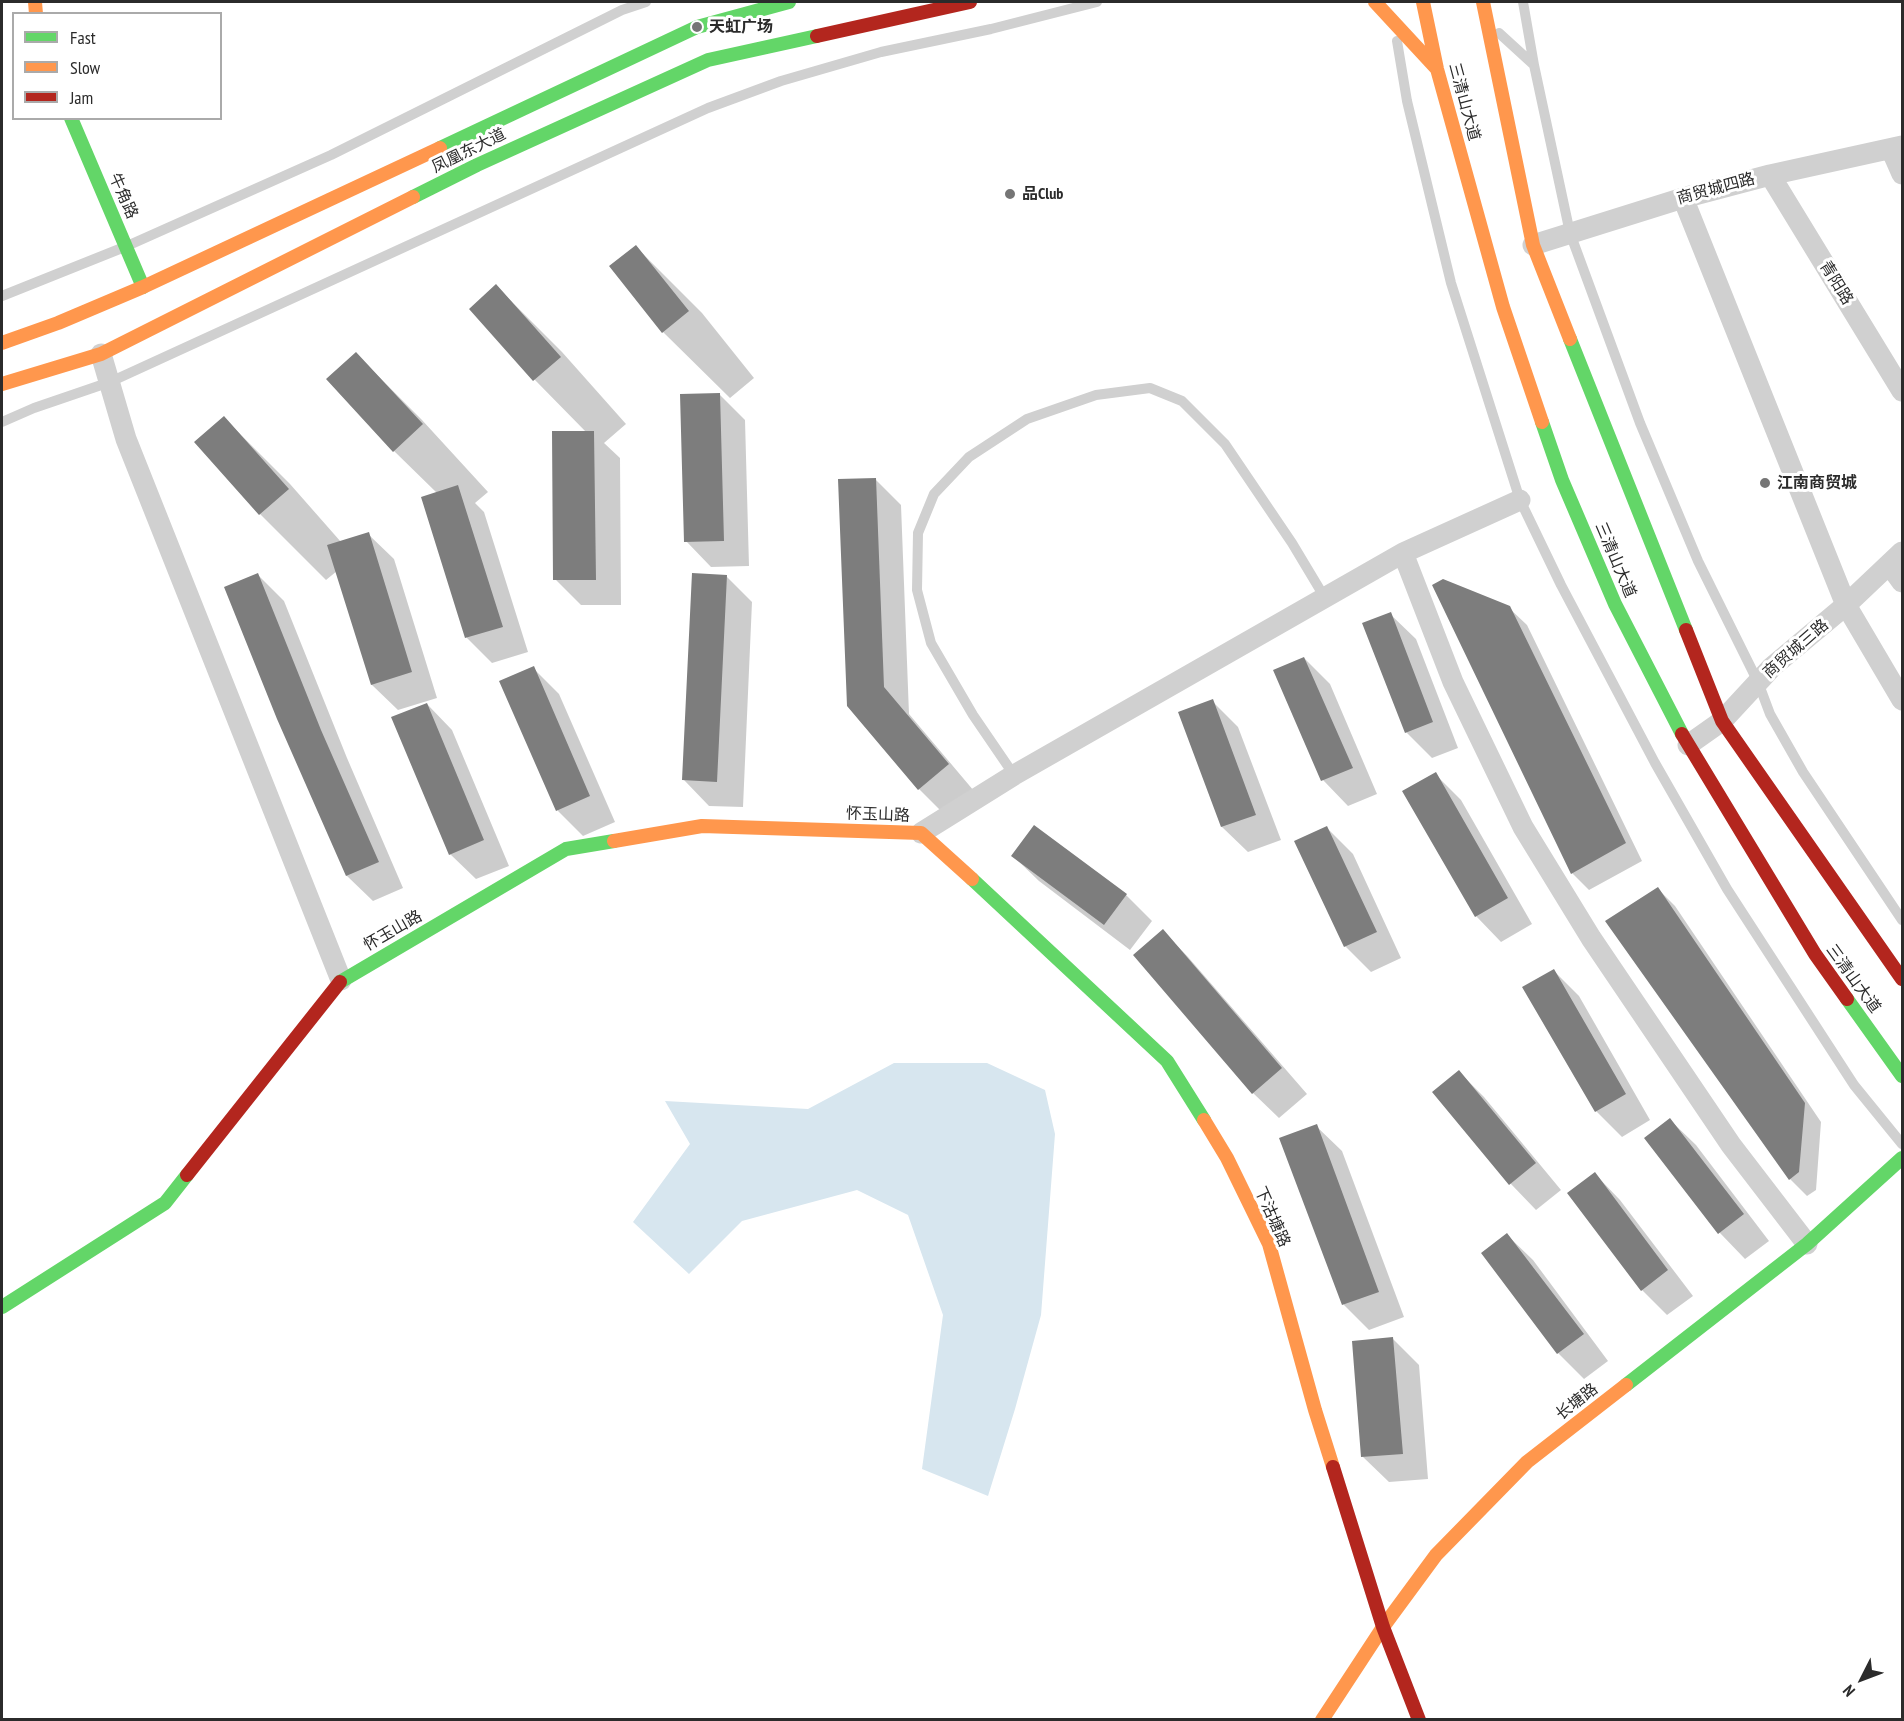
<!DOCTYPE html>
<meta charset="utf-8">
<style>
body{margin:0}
#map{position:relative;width:1904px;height:1721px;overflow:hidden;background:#fff;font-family:"PT Sans Narrow",sans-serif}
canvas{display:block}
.frame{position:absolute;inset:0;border:3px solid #2b2b2b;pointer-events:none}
.legend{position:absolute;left:12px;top:12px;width:210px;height:108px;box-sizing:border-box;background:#fff;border:2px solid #aaa;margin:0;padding:8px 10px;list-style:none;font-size:18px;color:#2b2b2b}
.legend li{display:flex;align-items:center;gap:12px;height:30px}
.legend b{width:30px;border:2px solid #aaa}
.north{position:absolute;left:1832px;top:1649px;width:60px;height:60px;-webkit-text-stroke:4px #fff;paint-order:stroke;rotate:228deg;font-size:16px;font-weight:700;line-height:24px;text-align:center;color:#2b2b2b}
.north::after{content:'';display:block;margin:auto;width:21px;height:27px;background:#2b2b2b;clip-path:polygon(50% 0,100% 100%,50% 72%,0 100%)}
</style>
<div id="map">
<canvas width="1904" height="1721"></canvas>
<div class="frame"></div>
<ul class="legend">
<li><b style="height:8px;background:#63d668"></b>Fast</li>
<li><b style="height:8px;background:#ff974d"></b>Slow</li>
<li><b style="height:8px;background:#b3261e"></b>Jam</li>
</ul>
<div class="north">N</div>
</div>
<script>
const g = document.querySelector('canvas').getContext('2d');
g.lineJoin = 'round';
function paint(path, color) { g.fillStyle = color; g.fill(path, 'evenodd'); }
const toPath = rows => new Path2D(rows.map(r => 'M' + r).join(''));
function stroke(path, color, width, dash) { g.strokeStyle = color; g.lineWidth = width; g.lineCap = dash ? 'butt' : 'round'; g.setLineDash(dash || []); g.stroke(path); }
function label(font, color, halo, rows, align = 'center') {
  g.font = font + ' "PT Sans Narrow","Noto Sans SC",sans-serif'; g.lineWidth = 6; g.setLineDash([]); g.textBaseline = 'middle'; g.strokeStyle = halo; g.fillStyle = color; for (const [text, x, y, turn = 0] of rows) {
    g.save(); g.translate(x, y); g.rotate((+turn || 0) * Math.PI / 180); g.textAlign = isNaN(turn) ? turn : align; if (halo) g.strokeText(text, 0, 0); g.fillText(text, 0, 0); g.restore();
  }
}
const water = toPath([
 [894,1063,987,1063,1045,1090,1055,1134,1041,1315,1015,1409,988,1496,922,1469,943,1315,908,1215,857,1190,742,1221,689,1274,633,1222,690,1144,665,1101,808,1109]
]);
const shadow = toPath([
 [636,247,702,313,754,378,730,398,663,332],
 [496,286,562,352,626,424,604,443,620,458,621,605,581,605,555,579,587,433,535,380,471,309],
 [356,354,422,420,488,492,475,503,484,512,528,652,492,663,467,638,423,498,437,493,394,451],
 [719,394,745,420,749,566,711,567,686,541],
 [224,418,290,484,341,542,368,534,394,559,437,698,398,710,372,685,337,571,326,580,260,514],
 [875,479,901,505,909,714,974,791,945,815,919,789,849,705],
 [258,575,284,601,347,758,403,888,373,901,347,876,279,718],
 [726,576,752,602,743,807,709,806,684,780],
 [1509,608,1527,625,1642,861,1589,890,1572,873],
 [1390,614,1416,639,1458,748,1432,758,1406,732],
 [1304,658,1330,684,1377,794,1348,806,1323,780,1275,671],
 [533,668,559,694,615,822,583,836,558,811,501,682],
 [1212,701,1238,727,1281,840,1248,852,1222,827,1180,713],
 [427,704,452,730,509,866,476,879,450,854],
 [1435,774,1461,800,1532,924,1501,942,1476,916],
 [1034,827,1126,895,1152,921,1130,950,1039,881,1013,856],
 [1327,828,1353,854,1401,958,1371,972,1345,946],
 [1658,889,1675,906,1821,1122,1816,1190,1807,1196,1790,1179],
 [1163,931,1188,957,1307,1094,1279,1118,1253,1093],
 [1554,971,1579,996,1650,1120,1622,1137,1596,1111],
 [1459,1072,1484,1097,1561,1190,1536,1210,1511,1184,1434,1092],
 [1670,1120,1696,1145,1769,1241,1745,1259,1720,1233,1646,1138],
 [1316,1126,1342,1151,1404,1317,1369,1330,1344,1305,1281,1139],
 [1595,1174,1620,1200,1693,1296,1667,1315,1642,1290],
 [1507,1235,1533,1260,1608,1361,1584,1379,1558,1353,1483,1253],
 [1393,1339,1419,1365,1428,1479,1389,1482,1363,1457]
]);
const building = toPath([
 [636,245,689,311,662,333,609,266],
 [496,284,561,357,533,381,469,309],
 [356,352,423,424,393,452,326,379],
 [720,393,724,541,684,542,680,394],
 [224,416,289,489,259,515,194,442],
 [552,431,594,431,596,580,553,580],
 [876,478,884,687,949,764,918,790,847,706,838,479],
 [458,485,503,627,465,638,421,497],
 [369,532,412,672,371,685,327,545],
 [258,573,321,730,379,862,346,876,277,719,224,587],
 [692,573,727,575,717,782,682,780],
 [1443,579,1510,606,1626,843,1571,874,1432,585],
 [1391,612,1433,722,1405,733,1362,623],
 [1304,657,1353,768,1321,781,1273,670],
 [534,666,590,796,556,811,499,681],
 [1213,699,1256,815,1221,827,1178,712],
 [427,703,484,840,449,855,391,717],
 [1436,772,1508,898,1475,917,1402,791],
 [1034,825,1127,894,1104,925,1011,856],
 [1327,826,1377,932,1344,947,1294,841],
 [1658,887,1805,1103,1799,1172,1789,1180,1605,921],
 [1163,929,1282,1068,1252,1094,1133,955],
 [1554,969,1626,1094,1595,1112,1522,987],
 [1459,1070,1536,1163,1509,1185,1432,1092],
 [1670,1118,1744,1214,1718,1234,1644,1138],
 [1317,1124,1379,1292,1342,1305,1279,1138],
 [1595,1172,1668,1270,1641,1291,1567,1193],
 [1507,1233,1584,1334,1557,1354,1481,1253],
 [1393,1337,1403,1454,1361,1457,1352,1341]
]);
const lane = toPath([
 [1523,2,1534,65],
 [1499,33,1534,65,1570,233,1640,423,1698,561,1758,682,1770,714,1803,772,1902,920],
 [1397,41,1407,101,1451,283,1520,500,1561,585,1655,763,1727,889,1854,1085,1902,1144],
 [2,296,127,246,331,155,622,10,646,2],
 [2,422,34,408,110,382,708,108,781,81,881,52,991,29,1097,2],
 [1014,775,973,715,931,643,917,590,918,533,934,494,969,457,1027,419,1096,395,1150,388,1182,401,1225,444,1292,543,1325,598]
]);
const street = toPath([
 [1891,149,1902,174],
 [1770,175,1902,391],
 [1683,198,1846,605,1902,700],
 [1533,245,1683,198,1770,175,1902,146],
 [101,354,126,439,341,980],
 [1403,553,1453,682,1523,827,1591,938,1731,1145,1807,1244],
 [1889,564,1902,582],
 [1688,745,1722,721,1772,667,1846,605,1902,552],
 [921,833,1014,775,1403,553,1520,500]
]);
const fast = toPath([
 [71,118,143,287],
 [440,148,697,27,789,2],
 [413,197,477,165,708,60,817,36],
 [1570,339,1686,630],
 [1542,422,1562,480,1615,604,1682,734],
 [972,879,1167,1061,1204,1120],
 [340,982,566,849,614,841],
 [1847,999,1902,1076],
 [2,1307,165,1203,187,1175],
 [1626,1385,1807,1244,1902,1158]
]);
const slow = toPath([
 [35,2,36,14],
 [1375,2,1437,69],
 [1423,2,1437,69,1503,307,1542,422],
 [1483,2,1533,245,1570,339],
 [2,343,58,323,143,287,440,148],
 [2,384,101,354,413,197],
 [614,841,702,826,921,833,972,879],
 [1204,1120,1227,1158,1269,1244,1315,1410,1333,1467],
 [1322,1720,1383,1627,1436,1555,1527,1462,1626,1385]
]);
const jam = toPath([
 [817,36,970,2],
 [1686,630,1722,721,1902,979],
 [1682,734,1815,954,1847,999],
 [187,1175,340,982],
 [1333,1467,1383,1627,1419,1720]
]);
const markers = [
 [697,27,6,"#757575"],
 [1010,194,6,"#757575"],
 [1765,483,6,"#757575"]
];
const poiNames = [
 ["天虹广场",709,27],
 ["品Club",1022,194],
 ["江南商贸城",1777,483]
];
const streetNames = [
 ["三清山大道",1464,102,75],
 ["凤凰东大道",469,151,-26],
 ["商贸城四路",1716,189,-15],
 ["牛角路",123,196,66],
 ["青阳路",1836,283,58],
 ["三清山大道",1615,560,67],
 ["商贸城三路",1796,649,-41],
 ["怀玉山路",878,815,2],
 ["怀玉山路",393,931,-30],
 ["三清山大道",1853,979,54],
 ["下沽塘路",1272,1217,66],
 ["长塘路",1577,1402,-38]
];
paint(water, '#d7e6ef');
paint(shadow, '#0003');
paint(building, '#7d7d7d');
stroke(lane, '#d0d0d0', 10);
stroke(street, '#d0d0d0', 21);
stroke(fast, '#63d668', 14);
stroke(slow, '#ff974d', 14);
stroke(jam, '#b3261e', 14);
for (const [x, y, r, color] of markers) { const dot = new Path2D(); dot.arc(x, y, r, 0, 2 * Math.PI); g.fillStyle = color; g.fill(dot); stroke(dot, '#fff', 2); }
label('bold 16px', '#2b2b2b', '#fff', poiNames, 'left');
label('16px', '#2b2b2b', '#fff', streetNames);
</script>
